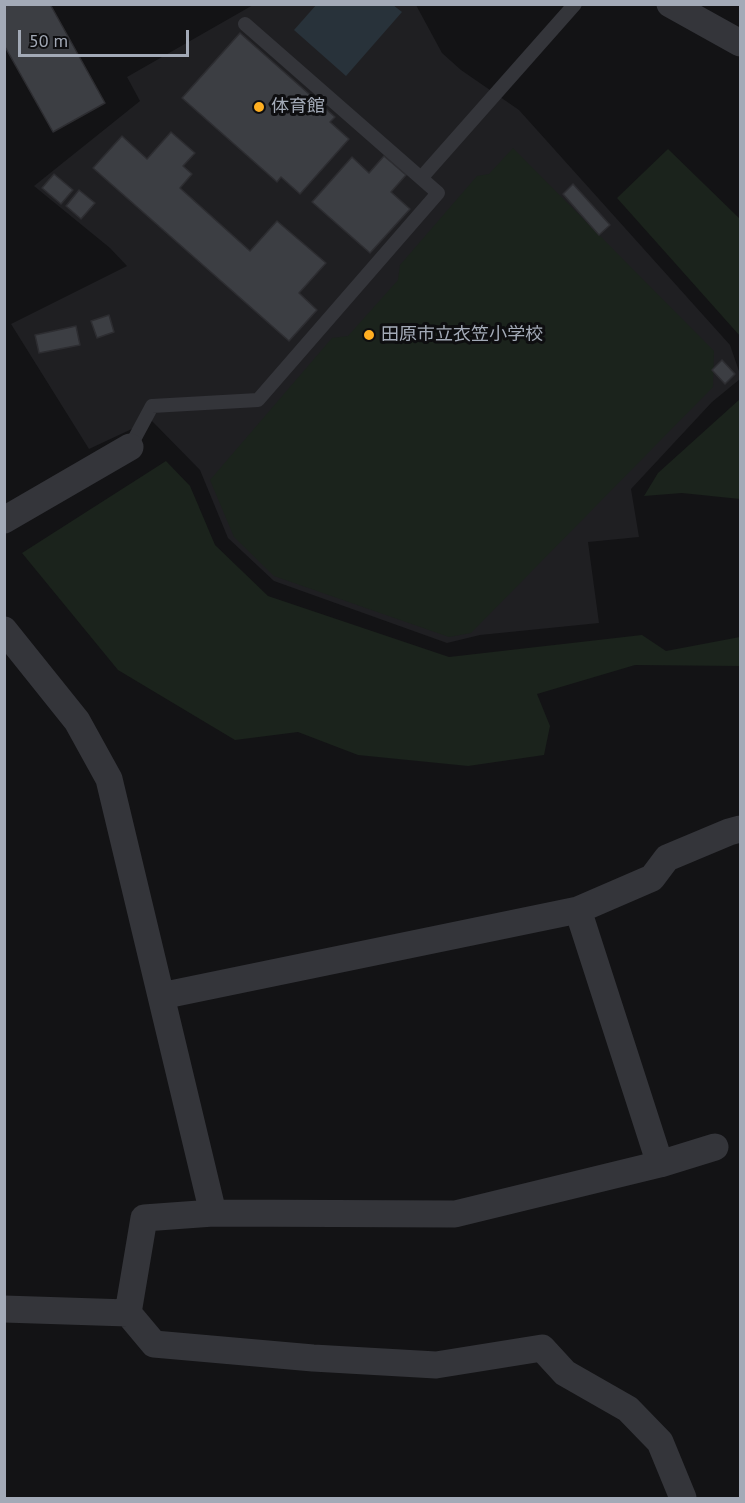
<!DOCTYPE html>
<meta charset="utf-8">
<style>
body{margin:0}
#map{position:relative;width:745px;height:1503px;overflow:hidden;background:#131315;font-family:"PT Sans",sans-serif}
canvas{display:block}
.frame{position:absolute;inset:0;border:6px solid #a3aab7;pointer-events:none}
.scale{position:absolute;left:18px;top:30px;width:171px;height:27px;box-sizing:border-box;border:3px solid #a3aab7;border-top:0;padding-left:8px;font-size:18px;line-height:21px;white-space:nowrap;color:#a3aab7;-webkit-text-stroke:4px #0e0e10;paint-order:stroke}
</style>
<div id="map">
<canvas width="745" height="1503"></canvas>
<div class="frame"></div>
<div class="scale">50 m</div>
</div>
<script>
const g = document.querySelector('canvas').getContext('2d');
g.lineJoin = 'round';
function paint(path, color) { g.fillStyle = color; g.fill(path, 'evenodd'); }
const toPath = rows => new Path2D(rows.map(r => 'M' + r).join(''));
function stroke(path, color, width, dash) { g.strokeStyle = color; g.lineWidth = width; g.lineCap = dash ? 'butt' : 'round'; g.setLineDash(dash || []); g.stroke(path); }
function label(font, color, halo, rows, align = 'center') {
  g.font = font + ' "PT Sans","Noto Sans JP",sans-serif'; g.lineWidth = 6; g.setLineDash([]); g.textBaseline = 'middle'; g.strokeStyle = halo; g.fillStyle = color; for (const [text, x, y, turn = 0] of rows) {
    g.save(); g.translate(x, y); g.rotate((+turn || 0) * Math.PI / 180); g.textAlign = isNaN(turn) ? turn : align; if (halo) g.strokeText(text, 0, 0); g.fillText(text, 0, 0); g.restore();
  }
}
const built = toPath([
 [253,5,416,5,442,53,461,70,519,110,730,345,740,374,740,379,712,402,631,489,639,537,588,542,599,623,480,635,447,643,274,581,228,538,200,470,151,420,89,449,11,324,127,266,110,248,34,186,140,101,127,77]
]);
const green = toPath([
 [513,148,714,351,713,387,471,633,449,637,274,576,234,537,210,480,332,338,348,336,398,280,400,265,477,176,489,174],
 [668,149,740,219,740,336,617,198],
 [740,399,740,499,682,493,644,496,658,473],
 [166,461,190,486,215,545,268,596,449,657,642,635,666,651,740,637,740,666,635,665,537,694,550,726,544,755,468,766,358,755,298,732,235,740,118,670,22,553]
]);
const water = toPath([
 [317,4,393,5,402,12,346,76,294,30]
]);
const building = toPath([
 [4,4,50,4,105,103,53,132,4,45,4,4],
 [240,33,335,117,330,122,349,139,300,194,281,177,277,182,182,98,240,33],
 [171,132,195,153,183,166,192,174,180,188,250,251,277,221,326,263,299,293,317,310,289,341,93,168,122,136,147,159,171,132],
 [384,156,406,175,391,192,410,209,370,253,312,202,352,157,369,173,384,156],
 [54,174,73,190,61,204,42,188,54,174],
 [573,184,610,225,599,235,563,194,573,184],
 [79,190,95,203,81,219,66,206,79,190],
 [109,315,114,332,97,338,91,321,109,315],
 [76,326,80,345,39,353,35,335,76,326],
 [722,360,735,374,725,384,712,370,722,360]
]);
const service = toPath([
 [422,177,575,4],
 [130,447,152,406,258,400,438,193,245,24]
]);
const minor = toPath([
 [670,4,740,43],
 [4,520,130,447],
 [4,630,77,721,109,779,213,1213],
 [578,910,660,1164],
 [161,996,578,910,652,878,667,858,729,832,740,829],
 [4,1309,128,1313,154,1344,313,1358,436,1365,542,1348,565,1373,628,1409,660,1442,683,1498],
 [128,1313,144,1218,213,1213,455,1214,660,1164,715,1147]
]);
const markers = [
 [259,107,6,"#ffaf21"],
 [369,335,6,"#ffaf21"]
];
const poiNames = [
 ["体育館",271,107],
 ["田原市立衣笠小学校",381,335]
];
paint(built, '#1f1f22');
paint(green, '#1b231c');
paint(water, '#28323a');
paint(building, '#3c3e43');
stroke(building, '#2d2d31', 1.5);
stroke(service, '#34353a', 14);
stroke(minor, '#34353a', 27);
for (const [x, y, r, color] of markers) { const dot = new Path2D(); dot.arc(x, y, r, 0, 2 * Math.PI); g.fillStyle = color; g.fill(dot); stroke(dot, '#0e0e10', 2); }
label('18px', '#a3aab7', '#0e0e10', poiNames, 'left');
</script>
